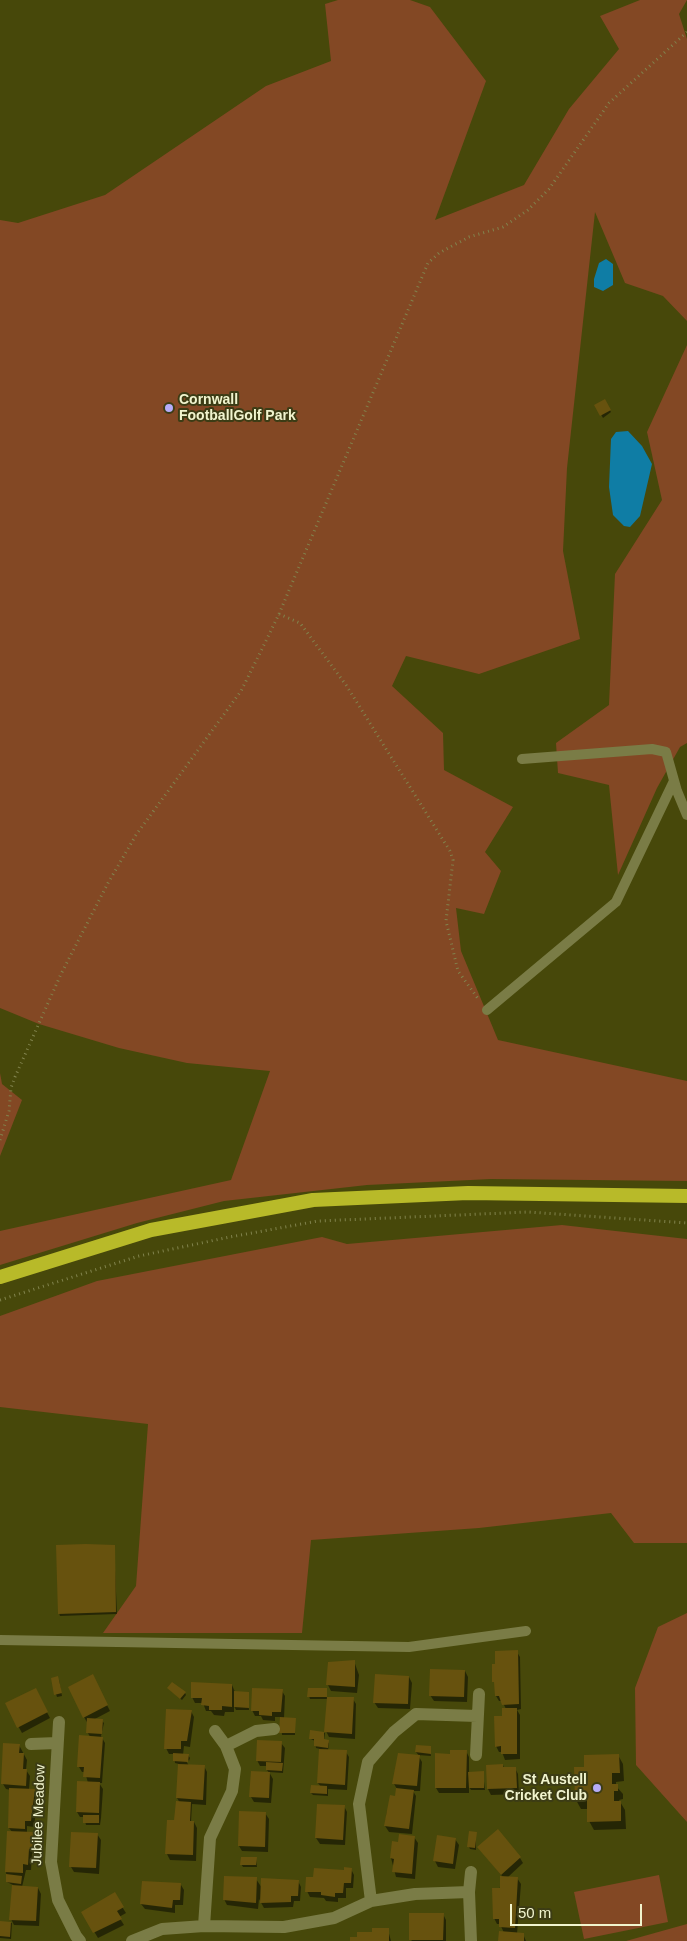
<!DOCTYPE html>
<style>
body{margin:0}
#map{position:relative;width:687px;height:1941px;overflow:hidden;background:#47480a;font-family:Helvetica,sans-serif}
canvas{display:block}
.scale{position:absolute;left:510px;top:1904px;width:132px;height:22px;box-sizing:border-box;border:2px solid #f1f4ce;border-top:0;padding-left:6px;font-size:15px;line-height:18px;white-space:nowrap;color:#f1f4ce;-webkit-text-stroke:4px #3c3c15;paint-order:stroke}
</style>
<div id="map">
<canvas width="687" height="1941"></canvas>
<div class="scale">50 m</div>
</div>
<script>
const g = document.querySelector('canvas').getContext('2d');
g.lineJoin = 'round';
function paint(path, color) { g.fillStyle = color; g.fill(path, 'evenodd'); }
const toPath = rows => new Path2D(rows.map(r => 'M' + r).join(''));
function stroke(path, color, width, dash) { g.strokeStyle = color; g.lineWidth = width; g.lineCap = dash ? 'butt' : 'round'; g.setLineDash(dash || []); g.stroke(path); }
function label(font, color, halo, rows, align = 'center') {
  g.font = font + ' Helvetica,sans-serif'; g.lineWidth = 4; g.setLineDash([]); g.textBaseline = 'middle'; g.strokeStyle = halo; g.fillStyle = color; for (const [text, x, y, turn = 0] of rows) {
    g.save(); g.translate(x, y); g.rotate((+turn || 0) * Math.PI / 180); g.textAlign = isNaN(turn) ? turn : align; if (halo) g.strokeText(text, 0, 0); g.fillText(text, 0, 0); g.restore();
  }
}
const green = toPath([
 [338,0,410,0,430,7,486,81,435,220,524,185,569,109,619,49,600,16,640,0,687,0,679,14,687,39,687,321,663,296,625,283,595,212,567,468,563,551,580,639,479,674,406,656,392,686,443,733,444,770,513,807,485,852,501,871,484,914,456,908,461,951,498,1040,687,1081,687,1181,491,1179,367,1185,224,1201,137,1223,0,1265,0,1231,231,1180,270,1071,187,1063,119,1048,39,1024,0,1008,0,220,18,223,105,195,266,86,331,61,325,4],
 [687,345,687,743,680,747,657,788,618,875,609,785,558,773,556,743,609,705,615,574,662,500,647,432],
 [0,1073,2,1084,22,1100,0,1156],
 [562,1225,687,1239,687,1543,634,1543,611,1513,479,1528,311,1540,302,1633,103,1633,136,1586,148,1424,0,1407,0,1316,97,1281,322,1237,347,1244],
 [687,1613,687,1822,636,1765,635,1688,658,1627],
 [659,1875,668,1922,584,1939,574,1892],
 [687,1924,687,1941,626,1941]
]);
const water = toPath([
 [606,259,613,264,613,285,603,291,594,287,594,279,599,263],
 [628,431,642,446,652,464,640,516,630,527,624,526,613,515,609,487,611,439,616,432]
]);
const shadow = toPath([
 [605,401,611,412,603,418,596,406],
 [114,1547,117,1614,60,1616,59,1613],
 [517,1652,520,1657,521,1709,517,1710,520,1715,520,1759,505,1760,502,1752,499,1752,496,1746,506,1709,502,1701,499,1701,496,1696],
 [354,1661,359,1675,357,1693,331,1691,328,1685],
 [465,1671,468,1677,467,1702,434,1701,430,1695],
 [409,1677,412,1683,410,1709,378,1708,374,1702],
 [59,1680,62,1696,57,1697,56,1694],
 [95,1681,110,1711,93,1720,102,1721,104,1723,101,1736,105,1743,102,1783,99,1783,103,1789,101,1818,100,1825,86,1825,84,1817,80,1817,77,1812,88,1783,85,1772,82,1772,79,1767,90,1737,88,1733,88,1724,84,1717],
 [232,1685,235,1692,248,1693,249,1710,236,1710,234,1706,234,1712,225,1712,224,1716,214,1715,211,1711,206,1711,203,1703,195,1703,192,1697],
 [326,1689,327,1698,353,1699,356,1704,355,1739,329,1737,326,1731,328,1699,310,1699,309,1696],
 [170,1690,185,1693,186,1695,182,1700],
 [282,1691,285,1696,284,1718,295,1719,295,1735,282,1735,281,1717,275,1717,275,1721,263,1720,261,1716,255,1716,252,1710],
 [38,1695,50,1718,22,1733,6,1704],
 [191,1711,194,1717,190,1747,184,1746,183,1755,188,1755,190,1758,189,1761,186,1756,184,1757,189,1766,204,1766,207,1772,206,1805,192,1804,191,1822,194,1822,197,1828,196,1861,170,1860,167,1854,180,1803,177,1798,179,1764,175,1763,174,1754,169,1754,166,1748],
 [311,1732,325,1733,324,1740,329,1743,328,1751,346,1752,349,1757,347,1790,328,1789,328,1796,313,1795,311,1793,321,1787,318,1783,320,1749,316,1748,315,1741,311,1739],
 [281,1743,285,1748,283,1773,269,1772,273,1779,271,1803,254,1802,251,1797,269,1773,267,1770,267,1766,260,1766,257,1760],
 [19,1745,27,1760,26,1770,30,1776,29,1790,34,1791,38,1796,34,1827,27,1826,27,1833,33,1833,36,1839,35,1854,32,1854,31,1870,26,1870,22,1887,38,1888,41,1894,39,1926,14,1925,11,1919,13,1885,7,1882,6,1872,12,1832,9,1828,11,1790,6,1789,3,1784],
 [430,1747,431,1756,418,1755,422,1762,420,1791,413,1791,416,1796,412,1834,389,1832,385,1826,387,1811,396,1797,397,1789,394,1784,419,1756,416,1752],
 [466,1751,469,1757,469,1773,483,1773,485,1790,471,1790,469,1787,469,1793,439,1793,436,1788,451,1755],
 [618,1755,623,1764,624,1781,616,1782,616,1786,623,1794,623,1799,619,1800,625,1810,626,1829,594,1830,589,1821,588,1809,581,1809,576,1800,586,1768],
 [503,1765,504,1768,515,1768,518,1774,519,1794,491,1795,488,1789,488,1766],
 [344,1806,347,1812,345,1845,320,1844,316,1838],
 [265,1813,269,1819,268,1852,242,1851,239,1846],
 [476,1833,476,1850,470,1849,469,1847],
 [97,1834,101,1840,99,1874,74,1872,71,1867],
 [414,1837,418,1843,415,1879,396,1877,391,1858,399,1843],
 [455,1839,459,1845,455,1869,438,1867,435,1861],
 [478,1847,520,1858,523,1863,507,1878,517,1878,521,1884,517,1934,523,1934,526,1941,500,1941,504,1933,500,1924,497,1924,494,1918,502,1876],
 [256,1859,257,1867,243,1867,241,1864],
 [351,1869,354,1875,353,1888,346,1888,346,1898,338,1898,338,1902,326,1901,324,1898,310,1897,307,1891,314,1878],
 [256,1879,262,1888,298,1881,301,1887,300,1901,294,1901,293,1907,264,1908,259,1899,258,1909,227,1905,224,1899],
 [181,1885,184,1890,183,1905,175,1905,175,1913,145,1909,141,1904],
 [114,1894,126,1913,119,1917,124,1925,98,1938,83,1913],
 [443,1914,446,1920,446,1941,411,1941],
 [0,1923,12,1923,11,1939,0,1938],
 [388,1930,391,1941,351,1941]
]);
const building = toPath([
 [605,399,611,410,600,416,594,405],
 [86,1544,115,1545,116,1612,58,1614,56,1545],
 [518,1650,519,1704,502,1705,499,1696,495,1696,494,1682,492,1682,492,1664,495,1664,495,1651],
 [355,1660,355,1687,326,1685,328,1662],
 [430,1669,465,1670,464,1697,429,1696],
 [93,1674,108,1705,83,1718,68,1687],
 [375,1674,409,1676,408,1704,373,1703],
 [58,1676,62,1693,54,1695,51,1678],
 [172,1682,186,1692,180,1699,167,1688],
 [191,1682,232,1684,232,1707,222,1706,222,1710,209,1710,209,1706,201,1705,202,1698,191,1698],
 [36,1688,48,1712,17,1728,5,1703],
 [252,1688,283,1689,281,1712,272,1712,272,1716,259,1715,259,1711,251,1711],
 [308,1688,327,1688,327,1697,307,1697],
 [234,1691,249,1692,249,1708,234,1707],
 [327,1697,354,1697,352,1734,324,1732],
 [502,1708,517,1708,517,1754,501,1754,501,1746,495,1747,494,1716,502,1716],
 [166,1709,192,1710,187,1741,181,1741,181,1749,164,1749],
 [280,1717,296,1718,295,1733,279,1733],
 [87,1718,103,1719,102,1734,86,1733],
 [310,1730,324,1732,324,1739,329,1740,328,1748,314,1746,314,1739,309,1739],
 [79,1735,103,1737,100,1778,83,1777,84,1767,77,1767],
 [257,1740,282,1741,281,1762,256,1761],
 [3,1743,20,1744,19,1753,24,1753,23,1769,27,1769,26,1786,1,1784],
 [416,1745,431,1746,431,1754,415,1752],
 [319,1749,347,1750,345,1785,317,1783],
 [450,1750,467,1750,466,1788,435,1788,435,1753,450,1754],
 [173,1753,189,1754,188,1762,173,1761],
 [398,1753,420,1755,417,1786,392,1784],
 [619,1754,620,1773,612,1773,612,1784,618,1784,618,1791,614,1791,614,1801,621,1801,621,1821,587,1822,587,1800,575,1801,574,1767,584,1767,584,1755],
 [266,1762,283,1763,282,1771,266,1770],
 [178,1764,205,1765,203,1800,176,1798],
 [503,1764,503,1767,516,1767,517,1788,487,1789,486,1765],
 [251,1771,270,1772,269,1798,249,1797],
 [484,1771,484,1788,469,1788,468,1772],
 [77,1781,100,1782,99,1813,76,1812],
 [311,1785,327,1786,327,1794,310,1793],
 [9,1788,35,1789,31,1821,25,1821,25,1829,8,1828],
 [396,1788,414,1790,409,1829,384,1826,390,1795,395,1796],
 [176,1801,191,1802,190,1821,194,1821,193,1855,165,1854,167,1820,174,1820],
 [317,1804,345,1805,343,1840,315,1838],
 [239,1811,266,1812,265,1847,238,1846],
 [83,1815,99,1815,99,1823,83,1823],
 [498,1829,521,1857,501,1875,477,1847],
 [7,1831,34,1832,33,1849,29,1849,28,1865,23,1864,23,1873,5,1872],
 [469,1831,477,1832,475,1848,467,1847],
 [71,1832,98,1833,96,1868,69,1867],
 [399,1834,415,1836,412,1874,392,1872,394,1859,390,1858,392,1841,398,1842],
 [437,1835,456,1838,453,1864,433,1861],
 [241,1857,257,1857,256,1865,240,1865],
 [344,1867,352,1868,351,1883,344,1883,343,1893,335,1893,335,1897,321,1895,321,1892,305,1892,306,1877,313,1877,314,1868,344,1870],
 [6,1874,22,1876,21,1884,6,1882],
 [224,1876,257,1877,256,1903,223,1900],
 [500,1876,518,1877,515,1928,499,1927,499,1919,493,1919,492,1888,500,1888],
 [261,1878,299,1880,298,1896,291,1896,291,1902,260,1903],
 [142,1881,181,1883,180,1900,173,1900,172,1908,140,1904],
 [12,1885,38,1887,36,1921,9,1920],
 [115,1892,124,1907,117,1911,122,1919,93,1933,81,1912],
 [409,1913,444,1913,443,1940,409,1940],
 [0,1921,11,1922,10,1937,0,1936],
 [372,1928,389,1928,389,1941,350,1941,350,1937,357,1937,357,1932,372,1932],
 [499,1931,524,1933,524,1941,498,1941]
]);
const path = toPath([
 [279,614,300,623,346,685,450,851,453,860,446,921,458,971,479,1000],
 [0,1140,9,1111,11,1088,15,1077,61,974,108,883,136,835,241,691,258,657,279,614,428,263,439,253,469,237,503,227,528,210,549,189,609,103,687,32],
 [0,1300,139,1256,230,1237,318,1221,528,1212,687,1223]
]);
const service = toPath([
 [522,759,652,749,666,752,677,791,687,815],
 [487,1010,616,902,674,781],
 [0,1640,409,1647,526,1631]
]);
const minor = toPath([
 [59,1722,51,1862,58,1900,76,1936,80,1941],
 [31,1744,57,1743],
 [226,1746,256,1731,274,1729],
 [476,1755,479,1694],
 [471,1872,469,1892,471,1941],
 [371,1901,359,1804,368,1762,394,1732,416,1714,477,1716],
 [204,1926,210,1838,232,1791,235,1769,226,1746,215,1731],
 [132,1941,162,1929,204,1926,284,1927,334,1918,371,1901,415,1894,469,1892]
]);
const trunk = toPath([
 [0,1277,151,1230,313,1200,468,1193,687,1196]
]);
const markers = [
 [169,408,5,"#b6acf8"],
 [597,1788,5,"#b6acf8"]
];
const poiNames = [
 ["Cornwall",179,400],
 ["FootballGolf Park",179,416],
 ["St Austell",587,1780,"right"],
 ["Cricket Club",587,1796,"right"]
];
const streetNames = [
 ["Jubilee Meadow",39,1815,-88]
];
paint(green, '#834824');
paint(water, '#0f7da5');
paint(shadow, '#0007');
paint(building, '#67520e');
stroke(path, '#81834d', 3, [1, 4]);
stroke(service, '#7a7c46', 10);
stroke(minor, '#7a7c46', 12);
stroke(trunk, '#b8ba29', 14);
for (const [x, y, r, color] of markers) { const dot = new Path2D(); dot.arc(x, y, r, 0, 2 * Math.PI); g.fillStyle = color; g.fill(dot); stroke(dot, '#3c3c15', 2); }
label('bold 14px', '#f1f4ce', '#3c3c15', poiNames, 'left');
label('14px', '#f1f4ce', '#3c3c15', streetNames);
</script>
